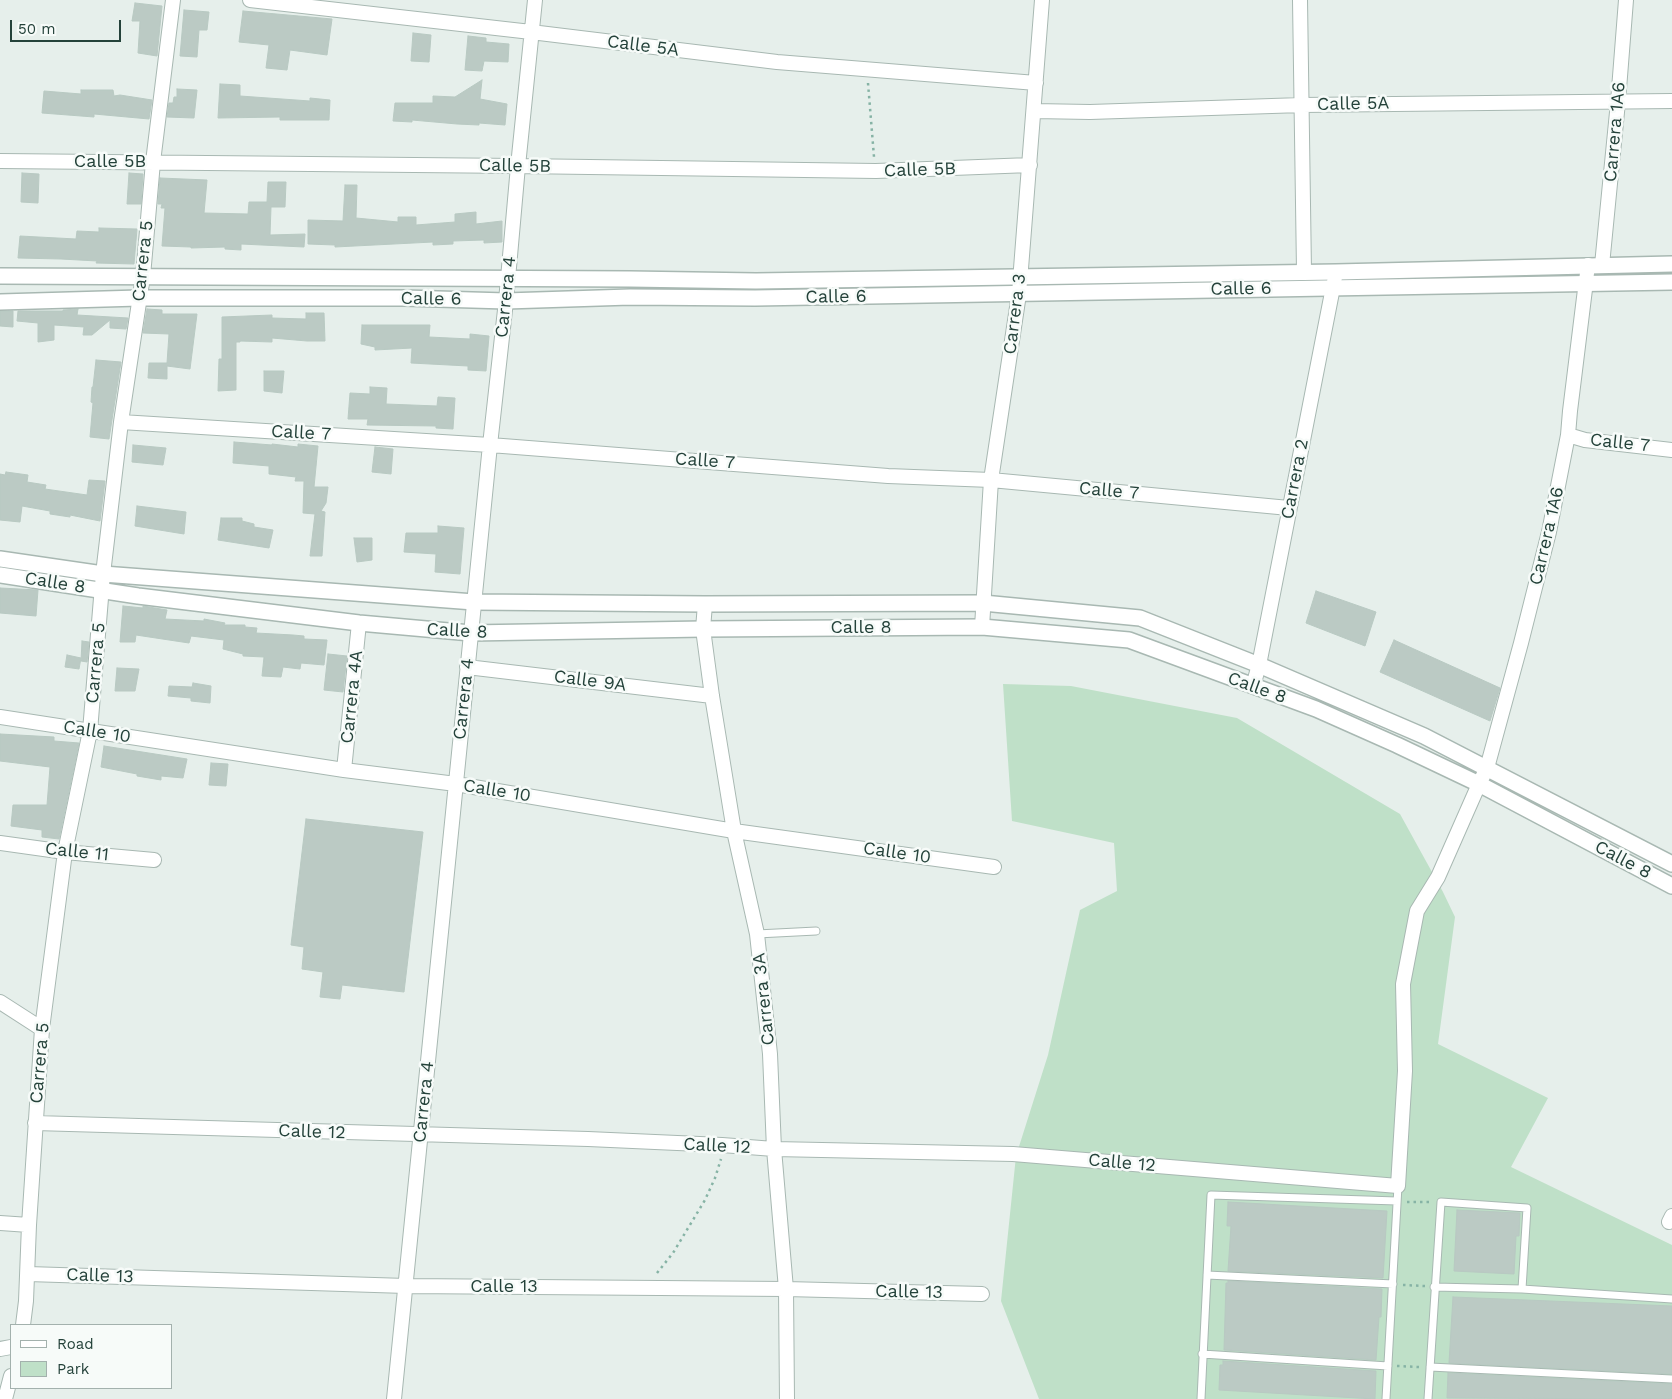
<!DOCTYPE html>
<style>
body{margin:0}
#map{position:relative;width:1672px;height:1399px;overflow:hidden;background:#e6efeb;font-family:"Work Sans",sans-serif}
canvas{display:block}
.legend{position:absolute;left:10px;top:1324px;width:162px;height:65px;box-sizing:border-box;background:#f7fbf9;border:1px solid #a3b1ad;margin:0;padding:6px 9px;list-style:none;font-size:15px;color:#24423a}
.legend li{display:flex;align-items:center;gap:10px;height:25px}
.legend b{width:25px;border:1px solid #a3b1ad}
.scale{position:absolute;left:10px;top:20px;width:111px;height:22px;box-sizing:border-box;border:2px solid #24423a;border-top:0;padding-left:6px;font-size:15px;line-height:18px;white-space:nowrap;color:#24423a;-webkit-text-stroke:4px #f7fbf9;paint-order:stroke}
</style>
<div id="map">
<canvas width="1672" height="1399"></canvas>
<ul class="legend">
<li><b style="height:6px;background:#fff"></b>Road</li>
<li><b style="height:14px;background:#bfe0c8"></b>Park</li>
</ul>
<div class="scale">50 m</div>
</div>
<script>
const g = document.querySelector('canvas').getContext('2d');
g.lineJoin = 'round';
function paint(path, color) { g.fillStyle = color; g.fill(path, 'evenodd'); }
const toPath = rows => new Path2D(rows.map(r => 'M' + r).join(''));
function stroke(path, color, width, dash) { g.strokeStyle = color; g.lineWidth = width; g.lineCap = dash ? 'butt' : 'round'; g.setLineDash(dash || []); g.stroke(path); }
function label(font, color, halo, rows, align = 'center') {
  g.font = font + ' "Work Sans",sans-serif'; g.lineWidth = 5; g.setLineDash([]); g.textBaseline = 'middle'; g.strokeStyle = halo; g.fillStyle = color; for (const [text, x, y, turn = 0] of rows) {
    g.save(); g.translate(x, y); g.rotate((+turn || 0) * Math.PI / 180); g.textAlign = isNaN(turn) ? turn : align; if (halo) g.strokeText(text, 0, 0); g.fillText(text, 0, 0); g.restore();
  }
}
const green = toPath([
 [1003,684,1071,686,1237,718,1400,814,1443,892,1455,917,1438,1044,1548,1098,1511,1167,1672,1245,1672,1399,1039,1399,1001,1301,1016,1156,1048,1055,1080,910,1117,891,1114,843,1012,821]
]);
const building = toPath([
 [135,3,162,6,157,56,138,53,140,21,132,21,135,3],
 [184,10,209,12,207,30,199,30,197,57,180,56,184,10],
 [243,11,332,19,327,55,290,50,287,70,266,68,269,45,239,42,243,11],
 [413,33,431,35,429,62,411,61,413,33],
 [468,36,486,38,486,42,509,44,508,62,484,61,482,71,465,70,468,36],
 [482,80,480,99,507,104,505,125,479,123,479,125,457,124,412,120,412,122,393,121,395,103,433,103,433,96,455,97,482,80],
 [220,84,240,85,240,96,310,101,310,98,330,100,329,120,280,120,280,117,218,118,220,84],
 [177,89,197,90,194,118,167,117,169,103,173,103,174,97,177,97,177,89],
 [81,90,113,90,114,96,120,95,152,100,149,119,94,114,94,117,42,113,44,91,81,94,81,90],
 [22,173,39,174,38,203,21,202,22,173],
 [129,173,143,174,141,204,127,204,129,173],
 [160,178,207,180,204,213,248,214,249,202,267,202,268,182,286,182,285,207,271,207,270,235,305,234,304,247,241,244,241,250,225,249,225,247,191,248,191,247,162,246,165,208,161,208,162,204,158,204,160,178],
 [345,185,357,185,356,218,398,222,398,217,416,217,416,225,455,222,455,214,476,212,476,224,502,221,502,242,484,243,484,240,453,241,453,244,433,245,433,242,335,247,335,245,308,244,308,220,343,221,345,185],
 [99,228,137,229,134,264,96,263,97,261,61,259,18,258,20,236,76,239,77,231,99,232,99,228],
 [78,309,77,315,128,318,126,329,110,328,110,320,92,335,83,335,84,327,54,325,54,340,38,342,38,323,17,321,18,311,63,311,63,310,78,309],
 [147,309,162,310,162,314,197,314,190,369,167,366,167,379,148,378,149,363,167,363,169,334,143,333,147,309],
 [0,311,13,311,13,327,0,326,0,311],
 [306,313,324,313,325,341,307,341,272,338,272,342,240,341,240,342,236,342,236,390,218,391,219,359,222,359,222,317,272,315,272,318,306,319,306,313],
 [362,325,430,325,429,337,470,339,470,334,489,336,486,371,468,370,468,366,411,363,412,348,375,350,375,347,361,344,362,325],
 [96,360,121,362,109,439,90,437,93,403,91,402,92,387,93,387,96,360],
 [264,371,284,371,282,393,264,391,264,371],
 [370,387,387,388,386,404,437,406,438,397,455,398,453,429,436,428,436,426,367,425,368,419,348,419,350,393,370,394,370,387],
 [234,442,272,445,272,444,298,447,298,444,318,446,314,487,328,487,326,503,321,511,325,512,322,556,310,556,315,514,303,513,304,481,295,481,296,477,269,474,269,466,233,463,234,442],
 [133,445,166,448,163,465,132,462,133,445],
 [375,447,393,449,391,474,372,472,375,447],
 [6,472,28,475,27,482,46,485,45,489,87,495,89,480,105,481,100,521,70,515,70,517,50,514,50,511,22,506,20,522,0,520,0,474,5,475,6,472],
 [137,506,186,512,184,534,135,526,137,506],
 [221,518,242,518,242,521,254,524,254,527,273,530,269,548,218,540,221,518],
 [438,526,464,528,460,574,435,572,436,554,404,552,406,533,438,533,438,526],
 [354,538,372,538,372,560,357,562,354,538],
 [0,588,38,590,36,616,0,613,0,588],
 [1316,591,1376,612,1365,646,1306,623,1316,591],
 [123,606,143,608,143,606,167,610,165,619,204,621,204,619,225,623,224,625,245,625,245,627,257,628,256,633,293,635,304,636,304,639,327,640,324,665,301,663,300,669,283,667,281,677,262,676,264,657,243,656,243,654,223,649,224,640,191,636,189,643,136,635,135,642,120,642,123,606],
 [1394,640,1500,688,1490,721,1380,672,1394,640],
 [82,641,89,642,87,662,81,661,82,641],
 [328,654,347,656,343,692,324,690,328,654],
 [67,655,81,658,79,669,65,667,67,655],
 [117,668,139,669,135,691,115,691,117,668],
 [193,683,211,686,210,703,191,701,191,698,168,696,169,686,192,687,193,683],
 [0,734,54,737,54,741,79,743,59,839,42,837,42,830,11,826,13,805,47,805,50,767,0,761,0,734],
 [104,746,187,759,183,778,161,776,161,780,137,776,137,774,101,767,104,746],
 [211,763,228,764,226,786,209,785,211,763],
 [306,819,423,832,404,992,342,985,340,999,320,997,323,972,302,969,304,947,291,945,306,819],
 [1228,1202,1387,1211,1383,1278,1228,1271,1231,1226,1227,1226,1228,1202],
 [1457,1210,1520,1213,1519,1236,1516,1236,1514,1274,1454,1271,1457,1210],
 [1228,1281,1382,1289,1381,1317,1379,1317,1376,1360,1224,1350,1226,1283,1228,1283,1228,1281],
 [1453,1297,1672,1306,1672,1374,1449,1363,1453,1297],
 [1223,1361,1376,1371,1375,1399,1219,1390,1220,1365,1223,1365,1223,1361],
 [1448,1373,1672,1384,1672,1399,1447,1398,1448,1373]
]);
const path = toPath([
 [868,83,874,157],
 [1407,1202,1432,1202],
 [657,1273,673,1253,705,1200,715,1178,721,1159],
 [1403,1285,1425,1286],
 [1397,1366,1419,1367]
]);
const service = toPath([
 [757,934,816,931],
 [1207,1275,1393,1284],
 [1434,1287,1522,1289,1672,1299],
 [1202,1354,1388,1366],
 [1430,1367,1672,1379],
 [1201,1399,1211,1195,1397,1201],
 [1386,1399,1398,1186],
 [1428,1399,1441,1202,1527,1208,1522,1289]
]);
const minor = toPath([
 [250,0,531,32,777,62,1036,83],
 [1300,0,1304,271],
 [1034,111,1090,112,1302,105,1672,101],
 [0,161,518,166,876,171,1030,165],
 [1602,265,1618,102,1626,0],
 [121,422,490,445,888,476,991,480,1289,508],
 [1568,435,1585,440,1672,450],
 [705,604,703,629,712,696,734,831,757,934,770,1054,774,1149,786,1289,787,1399],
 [982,627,991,480,1019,294,1042,0],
 [467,667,712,696],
 [1253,686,1259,665,1336,272],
 [0,717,344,770,456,784,734,831,994,867],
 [344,770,359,623],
 [0,843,65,852,154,860],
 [0,1002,42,1029],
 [35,1123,588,1139,722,1145,774,1149,1013,1154,1398,1186,1405,1071,1403,984,1417,911,1438,877,1479,784,1487,768,1521,643,1549,532,1568,435,1570,411,1588,265],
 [1669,1222,1672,1216],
 [0,1223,29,1225],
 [28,1274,406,1286,786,1289,982,1294],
 [23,1325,26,1301,29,1225,42,1029,65,852,90,731,103,574,121,422,143,276,153,162,173,0],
 [0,1349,11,1347],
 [5,1399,11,1376],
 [394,1399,490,445,506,301,518,166,535,0]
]);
const tertiary = toPath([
 [0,276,630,279,756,281,1336,272,1672,264],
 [0,302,139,298,404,298,506,301,630,297,755,298,1672,282],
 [0,559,103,574,474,602,705,604,983,603,1140,618,1259,665,1424,736,1672,864],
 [0,575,138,596,359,623,471,633,703,629,982,627,1129,640,1316,709,1397,745,1479,784,1672,886]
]);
const streetNames = [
 ["Calle 5A",643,46,7],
 ["Calle 5A",1353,104,-1],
 ["Carrera 1A6",1615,132,-85],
 ["Calle 5B",110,162],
 ["Calle 5B",515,166,1],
 ["Calle 5B",920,170,-2],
 ["Carrera 5",143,261,-84],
 ["Calle 6",1241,289,-1],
 ["Carrera 4",506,297,-84],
 ["Calle 6",836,297,-1],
 ["Calle 6",431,299,1],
 ["Carrera 3",1015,314,-83],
 ["Calle 7",301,433,3],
 ["Calle 7",1620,443,6],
 ["Calle 7",705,461,4],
 ["Carrera 2",1295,479,-79],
 ["Calle 7",1109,491,5],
 ["Carrera 1A6",1547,536,-77],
 ["Calle 8",55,583,9],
 ["Calle 8",861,628],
 ["Calle 8",457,631,3],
 ["Carrera 5",96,663,-85],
 ["Calle 9A",590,681,7],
 ["Calle 8",1257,688,20],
 ["Carrera 4A",352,697,-84],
 ["Carrera 4",464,699,-84],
 ["Calle 10",97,732,9],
 ["Calle 10",497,791,9],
 ["Calle 11",77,852,6],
 ["Calle 10",897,853,8],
 ["Calle 8",1623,860,28],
 ["Carrera 3A",764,999,-96],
 ["Carrera 5",40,1063,-85],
 ["Carrera 4",424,1102,-84],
 ["Calle 12",312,1132,2],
 ["Calle 12",717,1146,3],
 ["Calle 12",1122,1163,5],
 ["Calle 13",100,1276,2],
 ["Calle 13",504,1287],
 ["Calle 13",909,1292,1]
];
paint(green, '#bfe0c8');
paint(building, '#bbcac4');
stroke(building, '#b8c9c2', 1);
stroke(service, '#a8b8b2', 9);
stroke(minor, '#a8b8b2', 16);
stroke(tertiary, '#a8b8b2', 18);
stroke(path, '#86b3a5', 2.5, [2.5, 4]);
stroke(service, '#fff', 7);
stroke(minor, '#fff', 14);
stroke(tertiary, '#fff', 15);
label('18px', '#24423a', '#f7fbf9', streetNames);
</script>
